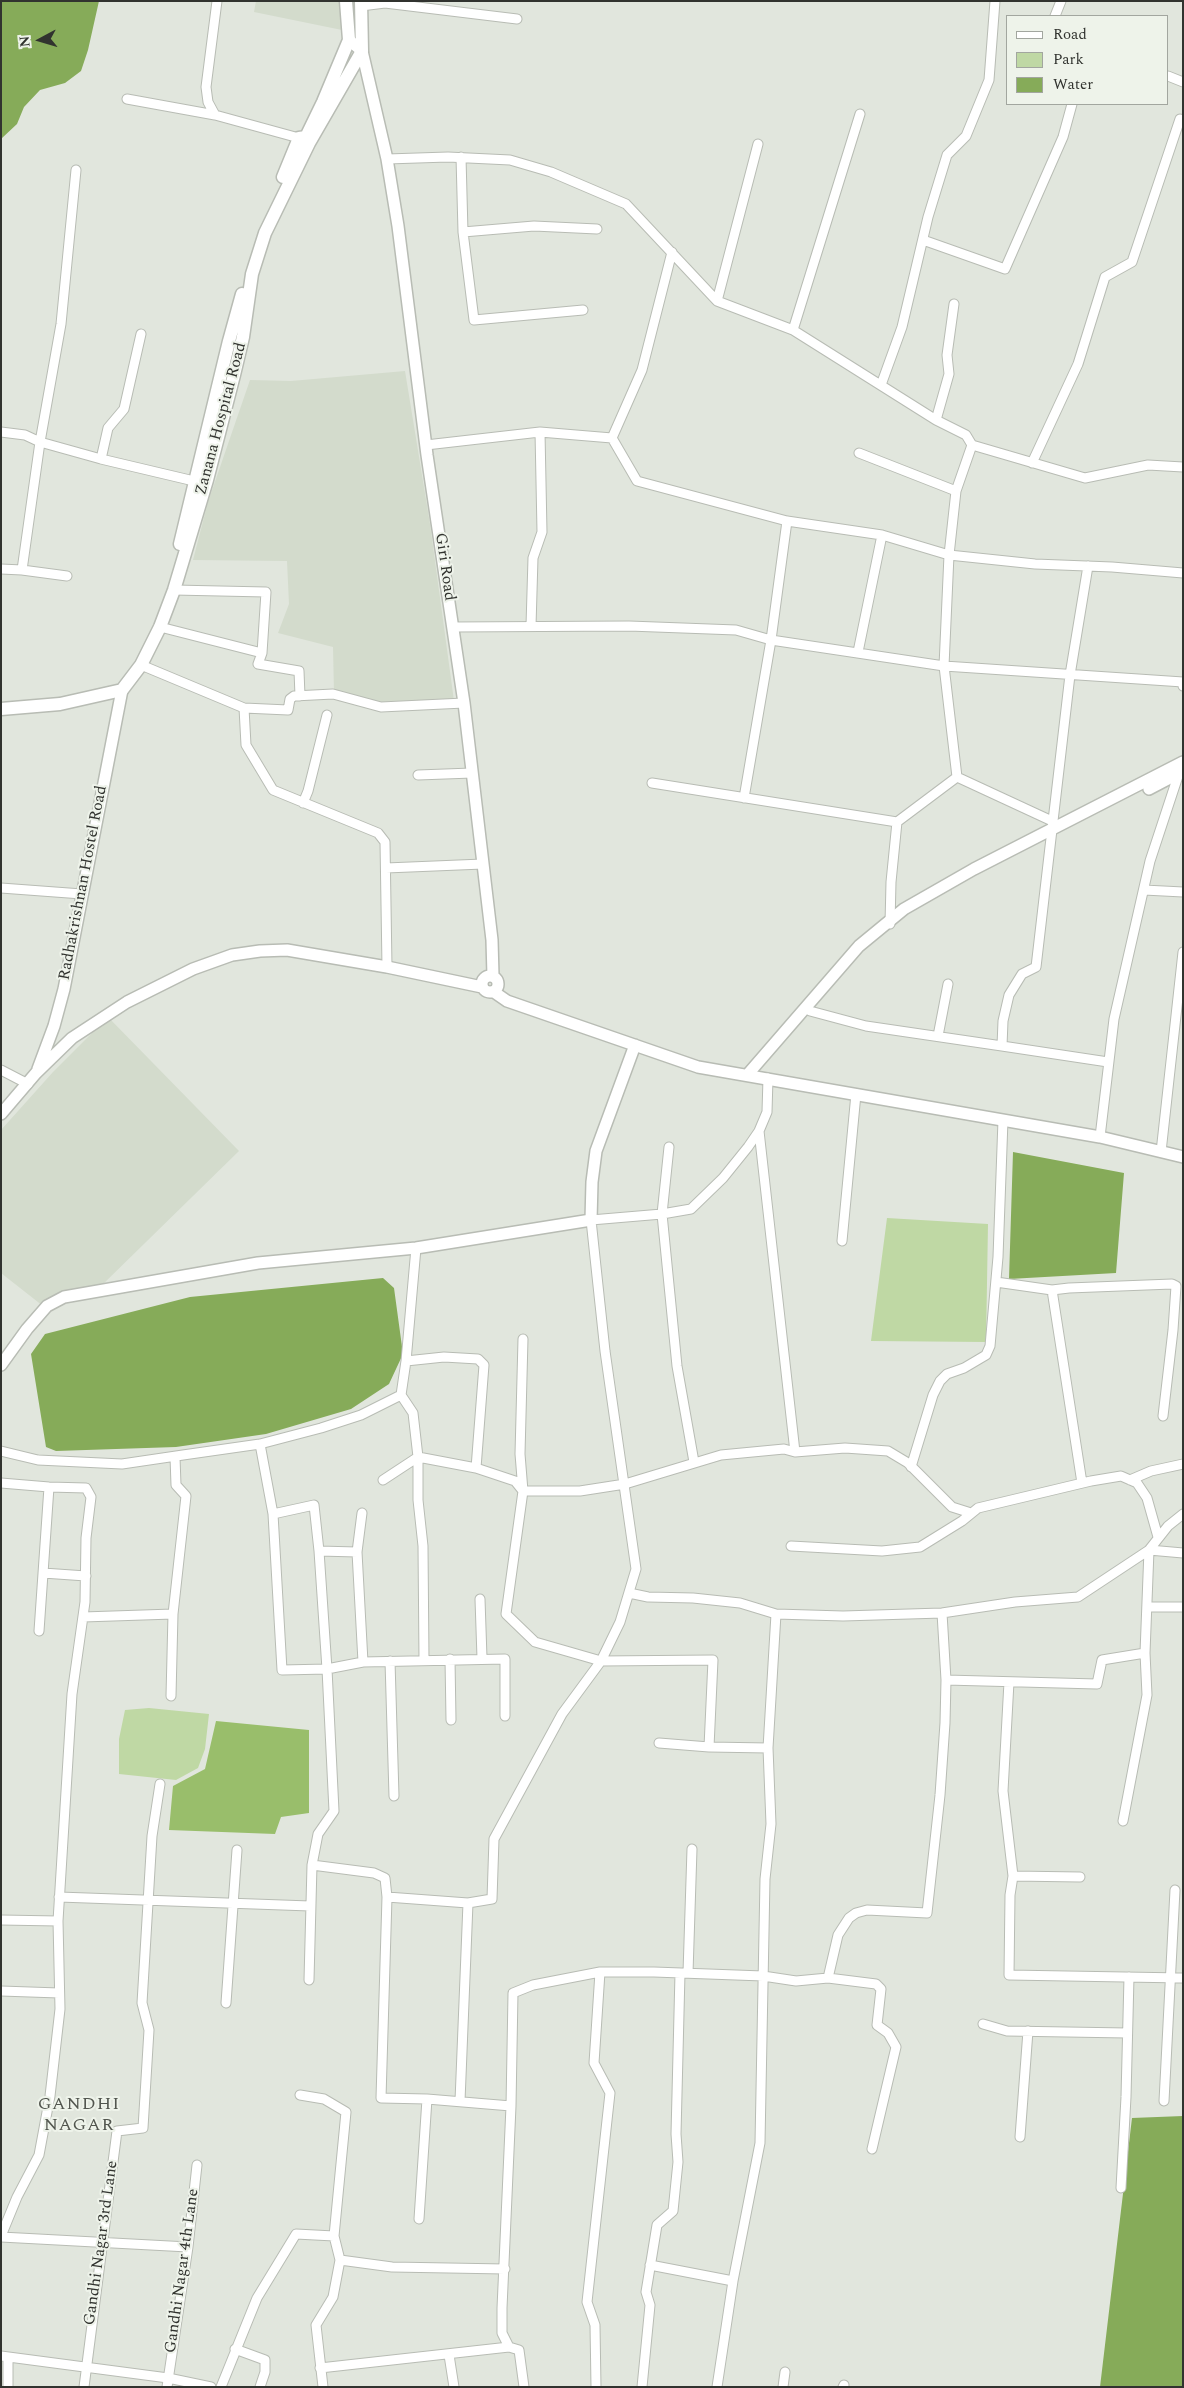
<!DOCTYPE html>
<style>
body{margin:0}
#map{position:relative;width:1184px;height:2388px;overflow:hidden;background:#e1e6dd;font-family:Spectral,serif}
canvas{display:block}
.frame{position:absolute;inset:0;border:2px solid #31332f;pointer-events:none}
.legend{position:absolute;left:1006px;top:15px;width:162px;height:90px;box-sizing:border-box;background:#eef3ea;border:1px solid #a2a69f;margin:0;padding:6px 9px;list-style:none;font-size:15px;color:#31332f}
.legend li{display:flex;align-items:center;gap:10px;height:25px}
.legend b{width:25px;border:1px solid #a2a69f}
.north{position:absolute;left:15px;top:15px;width:50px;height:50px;-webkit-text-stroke:4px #eef3ea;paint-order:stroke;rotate:264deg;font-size:14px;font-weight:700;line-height:20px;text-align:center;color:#31332f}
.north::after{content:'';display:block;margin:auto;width:18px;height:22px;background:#31332f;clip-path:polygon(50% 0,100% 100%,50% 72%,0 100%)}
</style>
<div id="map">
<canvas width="1184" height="2388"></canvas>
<div class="frame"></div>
<ul class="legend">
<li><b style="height:6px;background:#fff"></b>Road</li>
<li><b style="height:14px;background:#bfd8a4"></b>Park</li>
<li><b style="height:14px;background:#86ab59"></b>Water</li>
</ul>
<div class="north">N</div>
</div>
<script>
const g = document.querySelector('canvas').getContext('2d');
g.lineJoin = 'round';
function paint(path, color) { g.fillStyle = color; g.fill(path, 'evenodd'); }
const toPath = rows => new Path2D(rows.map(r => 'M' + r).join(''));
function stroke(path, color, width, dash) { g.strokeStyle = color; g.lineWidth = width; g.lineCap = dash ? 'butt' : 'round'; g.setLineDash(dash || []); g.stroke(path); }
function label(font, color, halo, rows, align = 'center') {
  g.font = font + ' Spectral,serif'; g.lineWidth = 4; g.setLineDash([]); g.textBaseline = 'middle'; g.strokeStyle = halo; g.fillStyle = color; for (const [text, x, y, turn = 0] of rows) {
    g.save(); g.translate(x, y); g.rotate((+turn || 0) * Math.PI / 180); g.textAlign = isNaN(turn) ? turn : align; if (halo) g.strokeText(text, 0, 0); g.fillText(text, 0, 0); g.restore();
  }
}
const built = toPath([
 [256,1,348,1,342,30,254,12],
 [405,371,430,524,454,701,380,704,334,693,333,647,278,633,289,604,287,561,193,560,208,502,250,380,291,381],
 [108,1017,239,1151,99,1288,43,1306,1,1273,1,1130,53,1072]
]);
const green = toPath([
 [887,1218,988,1224,986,1342,871,1341],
 [149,1708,209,1714,205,1749,198,1768,176,1780,119,1774,119,1739,125,1710]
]);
const forest = toPath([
 [216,1721,309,1730,309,1813,281,1817,275,1834,169,1830,173,1786,205,1769]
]);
const water = toPath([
 [1,1,99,1,88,50,81,71,65,83,40,90,24,107,17,124,1,139],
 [1013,1152,1124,1173,1116,1273,1009,1279],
 [383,1278,394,1288,403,1354,389,1384,351,1409,266,1434,176,1447,56,1451,46,1447,31,1354,45,1334,190,1297],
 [1183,2116,1183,2387,1100,2387,1132,2118]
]);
const street = toPath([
 [361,6,385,3,517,19],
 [1055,16,1061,1],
 [1168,76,1183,82],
 [127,99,215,115,299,138],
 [215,115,208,102,206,87,217,1],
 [461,157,463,232,474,320,583,310],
 [387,159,448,157,510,160,551,172,626,204,717,301,793,330,936,420,966,435,972,445,1085,478,1148,465,1183,467],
 [463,232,534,226,597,229],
 [923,240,1005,269,1063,137,1072,104],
 [717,301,758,144],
 [793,330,860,114],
 [881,385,902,327,928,217,947,155,966,136,989,80,995,1],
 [936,420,949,374,947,355,954,304],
 [1,432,25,435,40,442,101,459,194,481],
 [612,438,642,370,672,252],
 [426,445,540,432,612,438,637,481,787,521,882,535,949,555,1035,564,1112,567,1183,573],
 [859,453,956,491],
 [101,459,108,428,124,409,141,334],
 [1032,463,1078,364,1105,277,1132,262,1180,119,1183,120],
 [1,569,22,570,67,576],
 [22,570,40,442,61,324,76,170],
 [174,590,266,592,262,653,258,664,299,671,300,696],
 [531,626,533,558,542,532,540,432],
 [160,627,262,653],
 [453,627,629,626,736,630,771,640,944,666,1183,682,1183,686],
 [858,652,882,535],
 [141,665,244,708,288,710,290,699,294,696,333,694,381,707,464,703],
 [244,708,246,745,273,790,378,833,385,842,387,967],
 [418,775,472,773],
 [957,777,944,666,949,555,956,491,972,445],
 [957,777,1052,821],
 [652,783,897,822],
 [744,798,771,640,787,521],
 [303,803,308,791,327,715],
 [386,868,483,864],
 [1,888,82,894],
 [1144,890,1183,892],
 [890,924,891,882,897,822,957,777],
 [810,1011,866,1026,1002,1046,1003,1021,1009,995,1022,974,1036,967,1070,675,1088,566],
 [938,1036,948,984],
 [1002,1046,1108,1062],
 [1,1070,28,1084],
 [759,1131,795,1452],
 [1100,1137,1114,1019,1150,861,1179,773],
 [669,1147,662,1214,677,1366,694,1462],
 [1161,1152,1183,952],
 [842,1241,856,1094],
 [996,1282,1052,1290,1069,1288,1172,1284,1176,1286,1173,1330,1163,1416],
 [1052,1290,1082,1483],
 [523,1339,520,1454,523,1491,506,1614,535,1642,601,1661,713,1660,709,1747],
 [406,1361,444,1357,478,1359,484,1365,476,1468],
 [401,1395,413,1413,418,1457,418,1500,423,1546,424,1660],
 [260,1444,273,1514,282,1670,327,1669,363,1662,505,1659,505,1716],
 [1,1451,38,1460,122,1464,183,1455,260,1444,321,1428,361,1415,401,1395,406,1361,416,1248],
 [911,1467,933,1395,940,1381,947,1374,964,1368,986,1355,990,1346,998,1257,1003,1120],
 [383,1480,418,1457,476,1468,515,1481,523,1491,580,1491,625,1484,721,1455,784,1449,795,1452,845,1448,888,1451,908,1463,952,1507,971,1513],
 [1130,1480,1151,1471,1183,1464],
 [1,1483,49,1487,86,1488,91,1497,86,1538,85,1602,72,1694,58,1921,60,2009,50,2096,39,2155,17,2197,1,2236],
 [273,1514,314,1505,319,1551,357,1552,363,1662],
 [791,1546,882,1551,920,1547,962,1521,978,1508,1091,1481,1121,1476,1137,1483,1147,1498,1158,1537],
 [1149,1550,1183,1553],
 [357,1552,362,1513],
 [43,1573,86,1576],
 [629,1593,648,1597,693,1598,740,1603,776,1614,843,1616,942,1613,1015,1602,1078,1597,1149,1550,1168,1526,1183,1514],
 [480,1599,482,1658],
 [1148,1607,1183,1607],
 [83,1617,173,1614],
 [39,1631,49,1487],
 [450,1659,451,1720],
 [390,1661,394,1796],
 [946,1680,1097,1684,1102,1660,1145,1653],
 [1009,1682,1003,1791,1013,1876,1080,1877],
 [171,1696,173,1614,186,1496,176,1485,175,1457],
 [659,1743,709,1747,768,1748],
 [1123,1821,1147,1695,1145,1653,1149,1550],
 [312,1865,374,1873,385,1878,387,1897,381,2098,427,2099,511,2106],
 [1013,1876,1010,1895,1009,1975,1183,1978],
 [59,1897,310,1906],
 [387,1897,468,1903,492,1899,494,1839,562,1714,601,1661,620,1622,636,1569,605,1351,591,1220,662,1214,691,1209,723,1178,748,1147,759,1131,767,1112,768,1078],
 [1,1920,58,1921],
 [688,1973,692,1849],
 [828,1978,838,1935,849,1918,856,1913,867,1910,927,1913,940,1795,945,1723,946,1680,942,1613],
 [309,1980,312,1865,318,1834,334,1811,327,1669,319,1551],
 [1,1991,59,1993],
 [226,2003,237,1850],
 [983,2024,1007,2031,1127,2033],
 [300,2095,324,2099,346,2112,334,2236,340,2260,333,2297,316,2325,323,2387],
 [460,2101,468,1903],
 [1164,2101,1175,1890],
 [1020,2137,1028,2031],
 [1121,2188,1126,2097,1129,1977],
 [419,2219,427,2099],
 [1,2237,188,2247],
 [340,2260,392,2267,505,2269],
 [650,2265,733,2281],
 [509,2347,502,2333,502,2308,511,2106,513,1993,533,1985,600,1972,654,1972,763,1976,796,1981,828,1978,876,1984,881,1989,877,2025,888,2033,896,2047,872,2149],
 [235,2349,265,2360,265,2372,260,2387],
 [449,2355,454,2387],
 [1,2356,168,2378,211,2387],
 [320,2368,509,2347,519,2350,524,2387],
 [8,2387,8,2358],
 [84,2387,117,2131,143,2128,149,2030,142,2003,152,1836,160,1784],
 [167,2387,188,2247,197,2165],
 [221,2387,257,2298,296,2234,334,2236],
 [596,2387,595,2325,587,2302,610,2093,594,2063,600,1972],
 [642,2387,650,2305,646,2292,657,2225,673,2211,678,2162,676,2134,680,1973],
 [717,2387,733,2281,760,2143,765,1879,771,1824,768,1748,776,1614],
 [783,2387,785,2372],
 [843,2387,844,2385]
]);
const secondary = toPath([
 [349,40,362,51,387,159,398,226,427,455,464,703,492,940,493,976],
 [1149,789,1183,771],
 '482 984a8 8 0 1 1 16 0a8 8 0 1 1-16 0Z',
 [494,992,507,1001,698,1067,1100,1137,1183,1157],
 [38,1069,54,1026,64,989,122,690],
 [748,1074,859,946,904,909,974,869,1183,762],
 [1,1114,36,1073,72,1038,127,1002,193,969,232,955,260,951,287,950,387,967,482,987],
 [1,1365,27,1329,47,1306,64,1297,258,1263,416,1248,591,1220,592,1182,596,1151,635,1045]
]);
const primary = toPath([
 [283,177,299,138,306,137,323,102,349,40,346,1],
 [180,544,229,341,242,294],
 [122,690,141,665,160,627,174,590,207,480,234,375,243,337,252,274,265,233,309,143,362,51,361,1],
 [1,709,60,704,122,690]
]);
const streetNames = [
 ["Zanana Hospital Road",222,419,-75],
 ["Giri Road",444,567,82],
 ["Radhakrishnan Hostel Road",84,883,-79],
 ["Gandhi Nagar 3rd Lane",102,2243,-82],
 ["Gandhi Nagar 4th Lane",183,2271,-82]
];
const neighbourhoodNames = [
 ["GANDHI",79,2105],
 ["NAGAR",79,2126]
];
paint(built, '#d3dbcc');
paint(green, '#bfd8a4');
paint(forest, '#99be6b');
paint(water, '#86ab59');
stroke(street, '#b8bcb4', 11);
stroke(secondary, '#b8bcb4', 14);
stroke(primary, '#b8bcb4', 15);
stroke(street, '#fff', 9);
stroke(secondary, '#fff', 11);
stroke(primary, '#fff', 12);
label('16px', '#31332f', '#eef3ea', streetNames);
g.letterSpacing = '1px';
label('18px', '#52564f', '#eef3ea', neighbourhoodNames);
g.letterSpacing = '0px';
</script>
